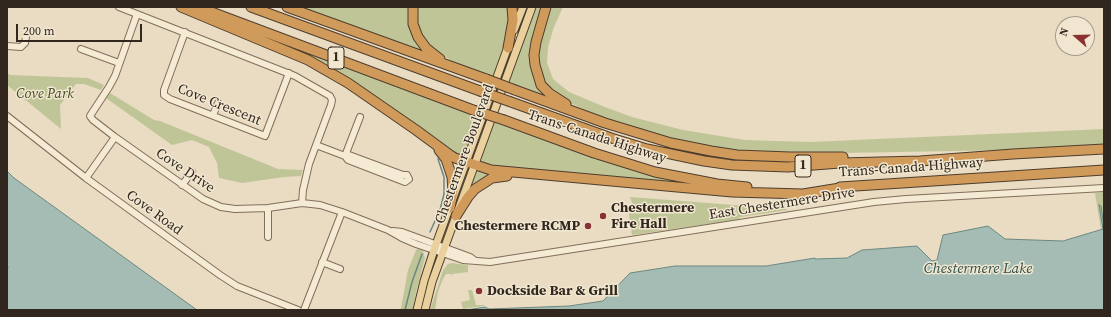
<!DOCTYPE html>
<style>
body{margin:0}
#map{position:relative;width:1111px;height:317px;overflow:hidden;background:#e9dcc2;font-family:"Source Serif 4",serif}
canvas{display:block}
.frame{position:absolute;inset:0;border:8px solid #32271e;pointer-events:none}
.north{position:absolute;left:1055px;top:16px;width:40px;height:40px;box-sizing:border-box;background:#f1e7d0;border:1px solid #a59a89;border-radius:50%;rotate:290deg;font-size:11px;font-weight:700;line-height:16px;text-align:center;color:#32271e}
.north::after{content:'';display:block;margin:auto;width:14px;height:18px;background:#893133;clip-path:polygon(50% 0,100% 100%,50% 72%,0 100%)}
.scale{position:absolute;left:16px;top:24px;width:126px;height:18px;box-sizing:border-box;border:2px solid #32271e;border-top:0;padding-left:5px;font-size:12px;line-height:14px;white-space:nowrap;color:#32271e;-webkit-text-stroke:3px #f1e7d0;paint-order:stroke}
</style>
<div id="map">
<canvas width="1111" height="317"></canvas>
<div class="frame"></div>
<div class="north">N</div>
<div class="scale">200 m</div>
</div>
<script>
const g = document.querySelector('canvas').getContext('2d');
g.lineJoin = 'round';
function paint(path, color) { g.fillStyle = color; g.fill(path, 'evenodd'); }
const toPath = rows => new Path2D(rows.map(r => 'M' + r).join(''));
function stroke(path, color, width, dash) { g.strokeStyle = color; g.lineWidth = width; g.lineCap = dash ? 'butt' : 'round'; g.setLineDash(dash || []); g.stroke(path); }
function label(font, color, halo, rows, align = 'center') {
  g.font = font + ' "Source Serif 4",serif'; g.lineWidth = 3; g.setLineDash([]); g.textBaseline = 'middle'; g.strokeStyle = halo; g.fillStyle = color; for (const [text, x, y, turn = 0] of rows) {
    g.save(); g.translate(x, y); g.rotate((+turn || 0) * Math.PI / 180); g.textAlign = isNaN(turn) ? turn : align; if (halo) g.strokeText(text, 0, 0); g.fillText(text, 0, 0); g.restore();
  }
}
const green = toPath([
 [295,7,410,7,424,52],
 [417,7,509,7,510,17,506,39,493,78,455,63,430,47,422,38,418,27],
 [535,7,542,7,531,62,533,76,540,89,549,98,508,84],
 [549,7,563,7,554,27,548,47,547,63,553,79,569,92,605,107,632,117,683,130,745,140,810,142,1104,129,1104,145,1011,150,786,154,736,151,667,138,608,119,585,110,562,99,546,84,538,67,537,48],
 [284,45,285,45,479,116,464,157,459,157,331,68],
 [7,73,10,75,88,78,104,85,101,90,84,84,76,84,60,105,61,129,7,85],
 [110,93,154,120,160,121,278,169,303,170,301,176,284,177,242,183,219,178,217,163,209,147,192,140,172,145,106,98],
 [494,121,633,170,680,181,681,183,489,167,480,161],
 [477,169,495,174,470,188],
 [1104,192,1104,229,1101,230,1095,193],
 [630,197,786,209,788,210,741,217,737,220,632,235,628,208,633,206],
 [420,248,423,251,425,258,416,292,413,310,400,310,401,308,408,270,416,250],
 [452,263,468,265,468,272,452,274,451,277,451,274,446,274,443,279,438,292,435,310,430,310,443,270,448,264],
 [468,290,472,290,476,305,484,305,484,306,463,309,461,302,470,300]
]);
const water = toPath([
 [7,171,14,178,197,310,7,310,7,272,8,267,7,264,7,171],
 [1099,205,1101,206,1104,226,1104,310,467,310,485,307,489,309,569,306,603,301,630,273,675,266,766,266,815,258,815,259,847,258,862,250,917,246,932,261,937,260,943,235,988,226,1005,239,1063,241,1103,229,1099,205]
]);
const stream = toPath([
 [430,232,440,210,444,194,444,177,438,159],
 [405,310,412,282,422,254]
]);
const minor = toPath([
 [119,7,295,76,330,96,332,100,331,105,309,164,303,190,302,203],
 [137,14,115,76,109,87,90,116,93,120,115,137,203,199,221,207,235,209,268,208,302,203,320,205,342,212,388,230,402,238,416,244,463,260,490,262,874,202,906,199,1104,188],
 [185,32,164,90,164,95,170,99,265,136,289,73],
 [7,46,21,47,25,43,26,37],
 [81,49,119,63],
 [213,115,218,103],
 [7,116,86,178,220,275,237,286,298,310],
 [316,145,345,156,348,160,405,182,409,179,407,175,403,175,349,155,345,156],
 [345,156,360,117],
 [86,178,115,137],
 [182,185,192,172],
 [268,208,268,237],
 [393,231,402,232,470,257,474,260],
 [322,262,340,269],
 [304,310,342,212]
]);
const major = toPath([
 [514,30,523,7],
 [417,310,424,281,434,250,509,44],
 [425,310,432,282,532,7]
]);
const highway = toPath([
 [181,7,308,60,348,83,416,130,450,155,455,158,491,170,732,192,803,194,846,187],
 [198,7,473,110],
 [251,7,480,91],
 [287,7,486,79],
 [413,7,413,24,418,37,426,48,440,59],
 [546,7,536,42,534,55,535,65,541,85,549,93,566,104],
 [508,48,513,20,512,7],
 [515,90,605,123,671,143,711,151,737,155,790,157,843,157],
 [511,102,611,138,647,149,704,161,732,165,788,167,840,163,920,161,1013,154,1104,149],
 [504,120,594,153,655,172,717,184,747,187],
 [439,150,446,159,452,177,453,191,450,208],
 [840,187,1104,170],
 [456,216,468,197,475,189,492,178,507,176]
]);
const highwayBridge = toPath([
 [486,79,515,90],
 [480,91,511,102],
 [473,110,504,120]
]);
const markers = [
 [603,216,4,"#893133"],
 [588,226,4,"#893133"],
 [479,291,4,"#893133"]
];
const shields = [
 [336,58,16],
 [803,166,16]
];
const shieldNames = [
 ["1",336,58],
 ["1",803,166]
];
const parkNames = [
 ["Cove Park",45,94]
];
const streetNames = [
 ["Cove Crescent",219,105,22],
 ["Trans-Canada Highway",597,137,18],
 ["Chestermere Boulevard",465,154,-70],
 ["Trans-Canada Highway",911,168,-4],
 ["Cove Drive",185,171,34],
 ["East Chestermere Drive",782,204,-9],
 ["Cove Road",154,213,36]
];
const poiNames = [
 ["Chestermere",611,208],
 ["Fire Hall",611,224],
 ["Chestermere RCMP",580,226,"right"],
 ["Dockside Bar & Grill",487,291]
];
const waterNames = [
 ["Chestermere Lake",978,269]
];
paint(green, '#c0c597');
paint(water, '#a4bcb4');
stroke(water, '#6c8881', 1);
stroke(stream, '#6c8881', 1.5);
stroke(minor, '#806e5b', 8);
stroke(major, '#4e3d2f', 9);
stroke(highway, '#4e3d2f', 11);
stroke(minor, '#f5ead4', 6);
stroke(major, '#e9d09d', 7);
stroke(highway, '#d09b5a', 9);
stroke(highwayBridge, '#4e3d2f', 11, []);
stroke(highwayBridge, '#d09b5a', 9);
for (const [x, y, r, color] of markers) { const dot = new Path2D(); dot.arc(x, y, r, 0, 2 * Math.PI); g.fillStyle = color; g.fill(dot); stroke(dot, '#f1e7d0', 1.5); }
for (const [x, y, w] of shields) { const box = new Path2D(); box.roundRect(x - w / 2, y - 11, w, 22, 3); g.fillStyle = '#f1e7d0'; g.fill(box); stroke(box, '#32271e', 1); }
label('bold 13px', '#32271e', null, shieldNames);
label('italic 14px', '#434c26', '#f1e7d0', parkNames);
label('14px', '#32271e', '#f1e7d0', streetNames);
label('bold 14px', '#32271e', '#f1e7d0', poiNames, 'left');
label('italic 15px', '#2e504d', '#f1e7d0', waterNames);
</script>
